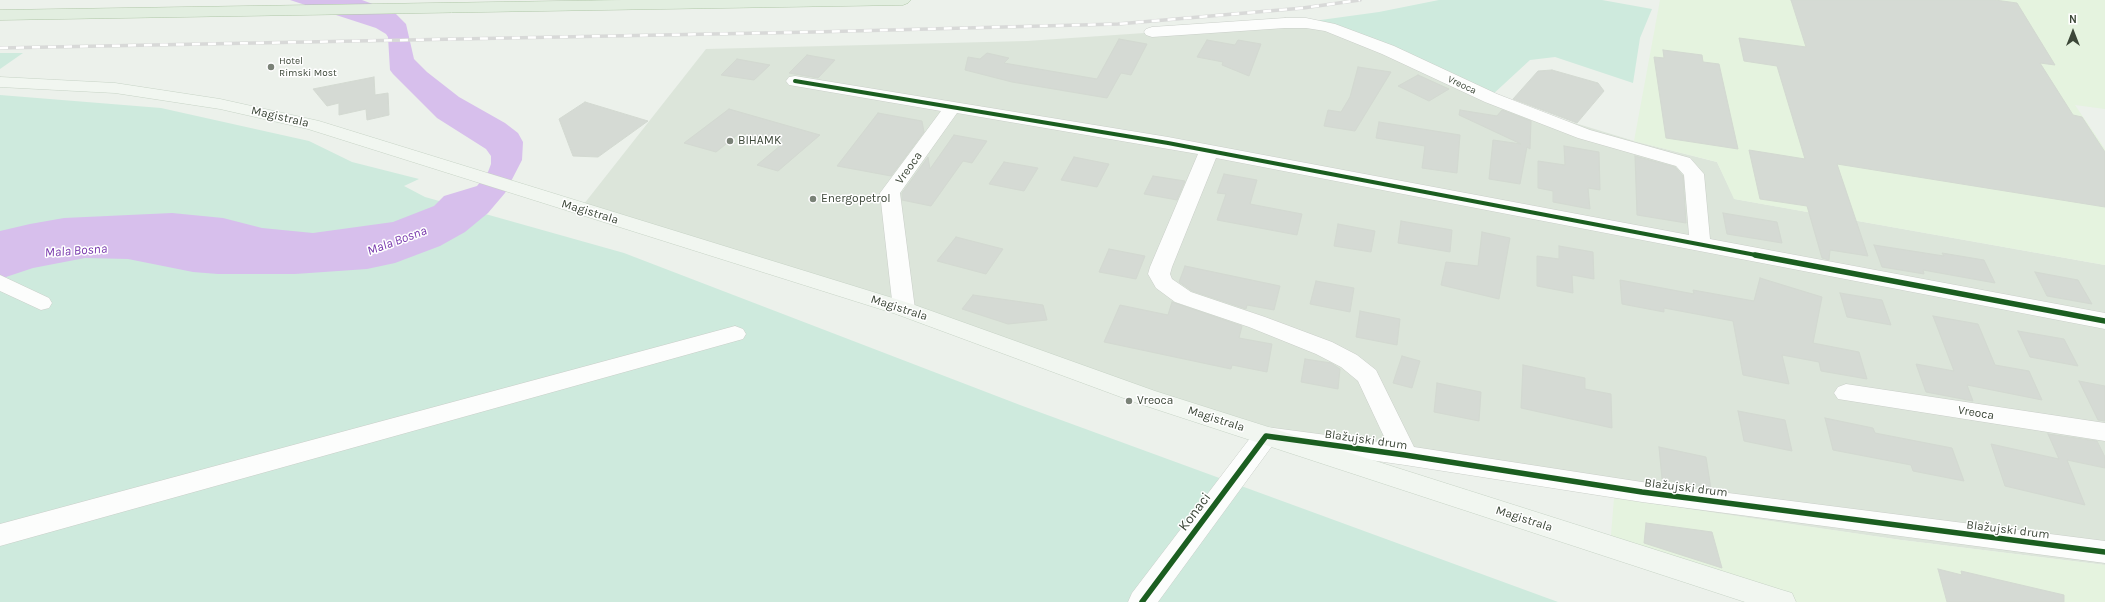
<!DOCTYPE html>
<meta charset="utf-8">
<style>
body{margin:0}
#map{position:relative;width:2105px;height:602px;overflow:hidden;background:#ecf1eb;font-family:Karla,sans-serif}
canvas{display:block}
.north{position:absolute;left:2053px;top:12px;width:40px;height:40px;-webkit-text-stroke:3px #fff;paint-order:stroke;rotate:0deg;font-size:11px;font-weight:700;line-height:16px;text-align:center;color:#3c4738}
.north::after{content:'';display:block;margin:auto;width:14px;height:18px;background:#3c4738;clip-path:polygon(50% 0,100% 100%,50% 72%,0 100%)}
</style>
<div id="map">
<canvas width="2105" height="602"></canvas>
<div class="north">N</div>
</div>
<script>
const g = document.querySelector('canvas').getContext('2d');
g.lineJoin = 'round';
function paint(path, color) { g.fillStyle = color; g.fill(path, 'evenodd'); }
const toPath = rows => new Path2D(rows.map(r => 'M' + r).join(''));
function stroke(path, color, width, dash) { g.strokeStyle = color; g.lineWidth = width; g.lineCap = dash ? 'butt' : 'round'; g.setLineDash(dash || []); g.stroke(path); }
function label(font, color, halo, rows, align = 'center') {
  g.font = font + ' Karla,sans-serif'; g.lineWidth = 3; g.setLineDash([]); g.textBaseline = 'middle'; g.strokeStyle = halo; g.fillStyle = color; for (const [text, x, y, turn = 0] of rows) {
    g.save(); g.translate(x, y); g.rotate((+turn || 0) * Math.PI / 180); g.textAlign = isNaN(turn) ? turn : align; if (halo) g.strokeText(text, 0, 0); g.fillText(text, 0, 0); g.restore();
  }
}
const residential = toPath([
 [1306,22,1509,103,1634,141,1717,162,1735,199,2105,265,2105,565,1901,540,1658,505,1383,459,1067,370,580,209,706,49,1027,41]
]);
const commercial = toPath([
 [1660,0,2105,0,2105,109,2075,105,2105,149,2105,265,1734,199,1717,162,1634,141],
 [1614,498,1901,540,2105,565,2105,602,1782,602,1610,547]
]);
const green = toPath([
 [1439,0,1602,0,1652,9,1640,38,1633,83,1555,57,1530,60,1491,96,1306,22,1379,12],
 [0,53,23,53,0,69],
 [0,95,161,108,309,141,352,162,419,179,404,186,425,197,624,253,1020,405,1558,602,0,602]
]);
const water = toPath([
 [290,0,362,0,394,12,406,24,414,59,427,72,459,97,505,123,518,133,523,142,522,160,505,193,488,213,465,232,440,246,395,263,367,269,295,274,218,274,193,272,128,259,85,258,33,268,0,279,0,231,30,224,64,218,172,213,223,218,262,228,313,233,393,222,434,206,444,196,477,186,488,172,491,164,491,156,486,149,437,118,393,74,390,70,388,37,386,34,376,28]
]);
const building = toPath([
 [1791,0,1995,0,2017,3,2055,65,2040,63,2073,115,2082,117,2105,152,2105,207,1837,164,1868,256,1830,250,1829,260,1822,258,1807,206,1760,199,1749,150,1805,159,1777,66,1744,61,1739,38,1806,47,1791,0],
 [1119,39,1147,44,1131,75,1121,73,1107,98,1012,82,965,70,968,57,980,59,987,53,1009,58,1004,63,1097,79,1119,39],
 [1207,40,1235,45,1238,40,1261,44,1249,76,1222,65,1223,62,1197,57,1207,40],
 [1663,50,1702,55,1703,62,1719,64,1738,149,1666,138,1654,57,1664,58,1663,50],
 [807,55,835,60,818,78,789,73,807,55],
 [737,59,770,65,754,80,721,75,737,59],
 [1358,67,1391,72,1355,131,1324,126,1328,110,1341,112,1350,97,1358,67],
 [1552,70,1598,83,1604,91,1577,123,1513,99,1538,71,1552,70],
 [1418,75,1449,89,1429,101,1398,86,1418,75],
 [374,77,375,95,388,93,389,115,367,120,366,109,339,115,339,103,327,106,313,89,374,77],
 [585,102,648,121,598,157,573,156,559,119,585,102],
 [729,109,820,135,778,171,757,165,781,145,740,133,716,152,684,143,729,109],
 [1460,110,1497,116,1502,110,1531,121,1530,149,1527,147,1520,184,1489,179,1493,140,1521,144,1459,115,1460,110],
 [878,113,922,121,924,132,891,176,837,166,878,113],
 [1379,122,1460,135,1457,173,1422,168,1425,146,1376,138,1379,122],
 [954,135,987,141,972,163,963,161,931,206,902,200,902,193,928,157,930,169,954,135],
 [1564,146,1599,152,1600,190,1588,188,1590,209,1553,202,1553,191,1538,188,1538,161,1565,165,1564,146],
 [1635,156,1675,167,1683,176,1686,223,1637,215,1635,156],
 [1074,157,1109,164,1097,187,1061,180,1074,157],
 [1004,162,1038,168,1024,191,989,184,1004,162],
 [1224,174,1257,180,1250,204,1302,214,1297,235,1217,220,1226,194,1217,193,1224,174],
 [1153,176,1185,181,1177,200,1144,194,1153,176],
 [1723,213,1777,222,1782,243,1727,234,1723,213],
 [1401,221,1452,230,1450,252,1398,243,1401,221],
 [1338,224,1375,231,1371,252,1334,246,1338,224],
 [1482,232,1510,238,1499,299,1441,285,1446,262,1478,266,1482,232],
 [956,237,1003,249,986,274,937,261,956,237],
 [1874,245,1944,256,1942,253,1984,260,1995,283,1923,270,1924,274,1882,267,1874,245],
 [1559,246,1593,252,1594,279,1572,275,1573,293,1537,286,1537,256,1559,259,1559,246],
 [1109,249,1145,256,1136,279,1099,272,1109,249],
 [1185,266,1280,286,1274,310,1247,305,1246,309,1192,291,1179,282,1185,266],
 [2035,272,2078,280,2092,304,2047,296,2035,272],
 [1760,278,1822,297,1813,343,1859,352,1867,379,1821,371,1819,362,1782,355,1789,384,1743,375,1733,321,1664,308,1664,312,1622,304,1620,280,1694,294,1693,290,1754,301,1760,278],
 [1316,281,1354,288,1350,312,1310,304,1316,281],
 [1840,293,1882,300,1891,325,1847,317,1840,293],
 [973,295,1043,305,1047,320,1008,324,962,309,973,295],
 [1172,302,1242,326,1239,338,1272,344,1267,372,1232,365,1231,369,1104,342,1120,305,1168,315,1172,302],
 [1360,311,1400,319,1397,345,1356,337,1360,311],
 [1933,316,1978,324,1995,365,2029,371,2042,400,1967,385,1973,401,1926,392,1916,364,1954,371,1933,316],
 [2018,331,2064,339,2078,366,2030,357,2018,331],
 [1402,356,1420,361,1412,388,1393,383,1402,356],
 [1305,359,1331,363,1340,369,1338,389,1301,382,1305,359],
 [1523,365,1585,378,1585,389,1611,394,1612,428,1521,408,1523,365],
 [2079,381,2105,386,2105,421,2098,420,2079,381],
 [1437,383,1481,392,1479,421,1434,412,1437,383],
 [1738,411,1785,420,1792,451,1744,441,1738,411],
 [1825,418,1873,428,1875,433,1952,448,1964,481,1913,471,1911,465,1833,450,1825,418],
 [2048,434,2097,441,2105,457,2105,468,2067,460,2085,505,2005,486,1991,444,2059,459,2048,434],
 [1659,447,1706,457,1711,489,1662,479,1659,447],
 [1646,523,1712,532,1722,568,1644,543,1646,523],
 [1938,569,1962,575,1961,571,2064,595,2064,602,1947,602,1938,569]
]);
const minor = toPath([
 [1285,18,1306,18,1335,24,1394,46,1497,94,1590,130,1690,158,1704,174,1710,239,2105,313,2105,329,1216,158,1172,267,1170,274,1172,279,1191,292,1265,317,1332,342,1357,355,1376,370,1414,447,1642,482,2105,541,2105,563,1642,502,1405,465,1272,446,1158,602,1128,602,1132,593,1257,429,1266,427,1387,443,1358,381,1341,367,1316,354,1249,327,1175,302,1156,288,1148,274,1150,267,1198,154,957,113,900,193,915,309,912,314,904,316,896,314,893,309,880,193,941,111,795,86,789,85,786,81,789,77,795,76,1168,137,1689,235,1684,175,1676,166,1578,138,1485,102,1382,54,1325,31,1306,28,1285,28,1152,37,1146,35,1144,32,1146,29,1152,27,1285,18],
 [0,275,49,298,52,303,49,308,41,310,0,291,0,275],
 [735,326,743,329,746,334,743,339,0,546,0,524,735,326],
 [1846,384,2105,423,2105,441,1838,399,1834,393,1838,387,1846,384]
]);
const secondary = toPath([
 [0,77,115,83,220,99,319,121,912,304,1155,391,1782,590,1792,593,1796,602,1745,602,1137,403,896,314,308,129,220,109,115,93,0,87,0,77]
]);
const trunk = toPath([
 [622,0,911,0,908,3,903,5,0,20,0,10,622,0]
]);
const rail = toPath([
 [0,48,814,32,1118,24,1303,8,1360,0]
]);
const cyclewayFar1 = toPath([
 [795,81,1168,143,1761,256]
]);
const cycleway = toPath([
 [1755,255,2105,321],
 [1142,602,1266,436,1405,455,1642,492,2105,552]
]);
const markers = [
 [271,67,4,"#7a8277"],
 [730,141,4,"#7a8277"],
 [813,199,4,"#7a8277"],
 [1129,401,4,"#7a8277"]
];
const farPoinames = [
 ["Hotel",279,61],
 ["Rimski Most",279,73]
];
const farStreetnames = [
 ["Vreoca",1462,85,25]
];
const streetNames = [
 ["Magistrala",280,117,13],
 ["Vreoca",909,168,-54],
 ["Magistrala",590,212,17],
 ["Magistrala",899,308,18],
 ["Vreoca",1976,413,9],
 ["Magistrala",1216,419,18],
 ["Blažujski drum",1366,440,8],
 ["Blažujski drum",1686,488,7],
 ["Magistrala",1524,519,18],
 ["Blažujski drum",2008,530,7]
];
const poiNames = [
 ["BIHAMK",738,141],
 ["Energopetrol",821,199],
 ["Vreoca",1137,401]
];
const waterNames = [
 ["Mala Bosna",397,241,-20],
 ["Mala Bosna",76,251,-4]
];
const nearStreetnames = [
 ["Konaci",1195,512,-53]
];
paint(residential, '#dce5da');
paint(commercial, '#e5f3df');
paint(green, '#ceeadd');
paint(water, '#d7bfec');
paint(building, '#d5dad4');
stroke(building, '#d3d9d1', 1);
stroke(minor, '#cacfc9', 1);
stroke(secondary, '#c7d3c6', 1);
stroke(trunk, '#b0c7a8', 1);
paint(minor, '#fcfdfc');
paint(secondary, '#f1f6f0');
paint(trunk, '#e2eee0');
stroke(rail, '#d8d9d8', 3.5);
stroke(rail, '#fff', 2.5, [8]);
stroke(cyclewayFar1, '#1b5e20', 4);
stroke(cycleway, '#1b5e20', 5.5);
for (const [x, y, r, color] of markers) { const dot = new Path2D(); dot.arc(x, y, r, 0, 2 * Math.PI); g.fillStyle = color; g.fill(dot); stroke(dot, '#fff', 1.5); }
label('10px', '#3c4738', '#fff', farPoinames, 'left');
label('10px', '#3c4738', '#fff', farStreetnames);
label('12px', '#3c4738', '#fff', streetNames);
label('12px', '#3c4738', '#fff', poiNames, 'left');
label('italic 13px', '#7838ac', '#fff', waterNames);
label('14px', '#3c4738', '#fff', nearStreetnames);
</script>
